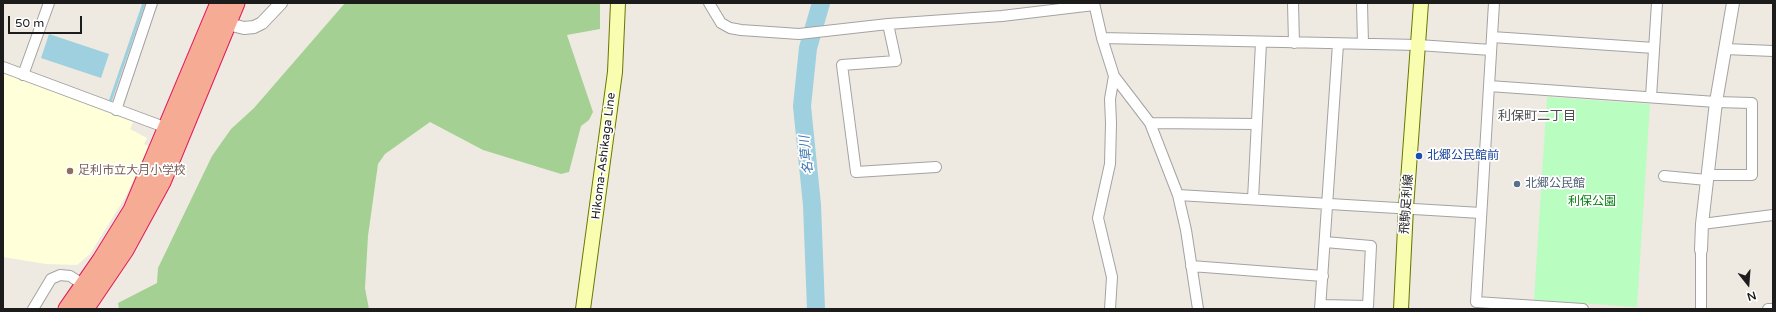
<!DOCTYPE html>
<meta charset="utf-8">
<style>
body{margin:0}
#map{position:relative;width:1776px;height:312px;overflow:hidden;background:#eeeae1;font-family:"Varela Round",sans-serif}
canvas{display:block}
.frame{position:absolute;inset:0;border:4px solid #1c1c1c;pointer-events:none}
.north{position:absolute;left:1728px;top:264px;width:40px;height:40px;-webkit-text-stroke:3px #fff;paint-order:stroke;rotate:163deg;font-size:11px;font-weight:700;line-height:16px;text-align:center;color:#1c1c1c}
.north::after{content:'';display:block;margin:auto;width:14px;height:18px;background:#1c1c1c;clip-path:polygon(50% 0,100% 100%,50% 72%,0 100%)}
.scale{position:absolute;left:8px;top:16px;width:74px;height:18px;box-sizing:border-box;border:2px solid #1c1c1c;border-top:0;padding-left:5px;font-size:12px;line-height:14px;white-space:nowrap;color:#1c1c1c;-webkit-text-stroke:3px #fff;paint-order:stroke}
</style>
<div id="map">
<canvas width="1776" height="312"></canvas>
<div class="frame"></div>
<div class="north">N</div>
<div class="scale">50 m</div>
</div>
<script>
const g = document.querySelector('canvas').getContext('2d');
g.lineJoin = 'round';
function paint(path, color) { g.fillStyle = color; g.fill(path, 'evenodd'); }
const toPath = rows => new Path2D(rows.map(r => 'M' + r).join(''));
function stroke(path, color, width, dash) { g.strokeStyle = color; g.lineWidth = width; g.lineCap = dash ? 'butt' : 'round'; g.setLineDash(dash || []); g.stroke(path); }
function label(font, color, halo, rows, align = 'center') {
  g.font = font + ' "Varela Round","Noto Sans JP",sans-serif'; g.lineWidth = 3.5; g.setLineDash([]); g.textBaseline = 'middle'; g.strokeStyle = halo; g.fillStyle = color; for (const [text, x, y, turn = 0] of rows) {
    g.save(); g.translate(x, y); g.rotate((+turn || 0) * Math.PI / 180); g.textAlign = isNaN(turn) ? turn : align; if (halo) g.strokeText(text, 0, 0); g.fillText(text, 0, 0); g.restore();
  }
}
const education = toPath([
 [3,73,133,122,130,129,147,138,144,144,149,146,126,196,90,254,77,265,46,264,3,257]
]);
const forest = toPath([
 [345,3,600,3,600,29,567,35,593,112,589,120,581,126,569,172,561,174,483,150,430,122,385,154,378,164,368,236,365,288,369,309,119,309,118,303,157,283,158,268,212,156,231,129,254,108]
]);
const park = toPath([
 [1547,97,1650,104,1637,307,1534,300]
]);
const water = toPath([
 [49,34,109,54,101,78,41,58]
]);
const stream = toPath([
 [110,102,144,3]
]);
const river = toPath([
 [816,309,812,205,802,106,808,48,821,3]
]);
const minor = toPath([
 [709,3,721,23,730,28,741,30,799,34,888,24,1002,16,1094,5],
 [1094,3,1102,38,1114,76,1150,123,1178,195,1186,230,1198,309],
 [1293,3,1294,43],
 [1362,3,1363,44],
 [1494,3,1476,302,1583,309],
 [888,24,896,61,842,65,856,172,936,167],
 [1492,37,1654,48],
 [1102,38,1418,45,1491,50],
 [1725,49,1773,51],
 [3,67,167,128],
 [23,75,49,3],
 [1489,86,1716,102,1752,103,1752,175,1708,175],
 [1651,97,1657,3],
 [116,110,152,3],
 [1150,123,1257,124],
 [1664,176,1707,180],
 [1178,195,1481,213],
 [1253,199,1261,43],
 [1702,224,1773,215],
 [1701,250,1701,309],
 [1191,266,1323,276],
 [1321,305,1368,306,1371,246,1325,242],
 [33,309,51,279,60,275,70,276,87,287],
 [1110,309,1112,277,1098,218,1110,164,1111,123,1110,99,1114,76],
 [1320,309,1338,44],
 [1768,309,1773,309]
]);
const tertiary = toPath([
 [228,24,244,28,254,27,262,23,281,3],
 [1701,250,1702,224,1716,102,1733,3]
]);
const secondary = toPath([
 [583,309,615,72,618,3],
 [1401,309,1406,208,1421,3]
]);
const trunk = toPath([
 [67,309,101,260,132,210,219,3],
 [85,309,125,250,162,182,236,3]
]);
const markers = [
 [1419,156,4,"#1a4fb4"],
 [70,171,4,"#8d6e63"],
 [1517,184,4,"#5c6f8a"]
];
const streetNames = [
 ["Hikoma-Ashikaga Line",604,156,-83],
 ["飛駒足利線",1407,204,-86]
];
const transitNames = [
 ["北郷公民館前",1427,156]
];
const educationNames = [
 ["足利市立大月小学校",78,171]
];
const serviceNames = [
 ["北郷公民館",1525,184]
];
const parkNames = [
 ["利保公園",1592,202]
];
const neighbourhoodNames = [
 ["利保町二丁目",1537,117]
];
const waterNames = [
 ["名草川",807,155,-96]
];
paint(education, '#ffffd9');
paint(forest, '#a4d193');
paint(park, '#bafdc0');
paint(water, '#9ed0df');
stroke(stream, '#9ed0df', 3);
stroke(river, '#9ed0df', 18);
stroke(minor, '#a3a3a3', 12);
stroke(tertiary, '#a3a3a3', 14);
stroke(secondary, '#687600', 16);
stroke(trunk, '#e2195b', 19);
stroke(minor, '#fff', 10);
stroke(tertiary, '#fff', 12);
stroke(secondary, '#f8fdb0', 14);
stroke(trunk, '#f6ab95', 17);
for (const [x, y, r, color] of markers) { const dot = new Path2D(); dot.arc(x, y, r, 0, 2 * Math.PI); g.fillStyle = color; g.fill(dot); stroke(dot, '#fff', 1.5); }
label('12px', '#1c1c1c', '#fff', streetNames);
label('12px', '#164399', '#fff', transitNames, 'left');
label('12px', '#785e54', '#fff', educationNames, 'left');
label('12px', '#4e5e75', '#fff', serviceNames, 'left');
label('12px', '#048010', '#fff', parkNames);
label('13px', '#4f4f4f', '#fff', neighbourhoodNames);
label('italic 13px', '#4379b1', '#fff', waterNames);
</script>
